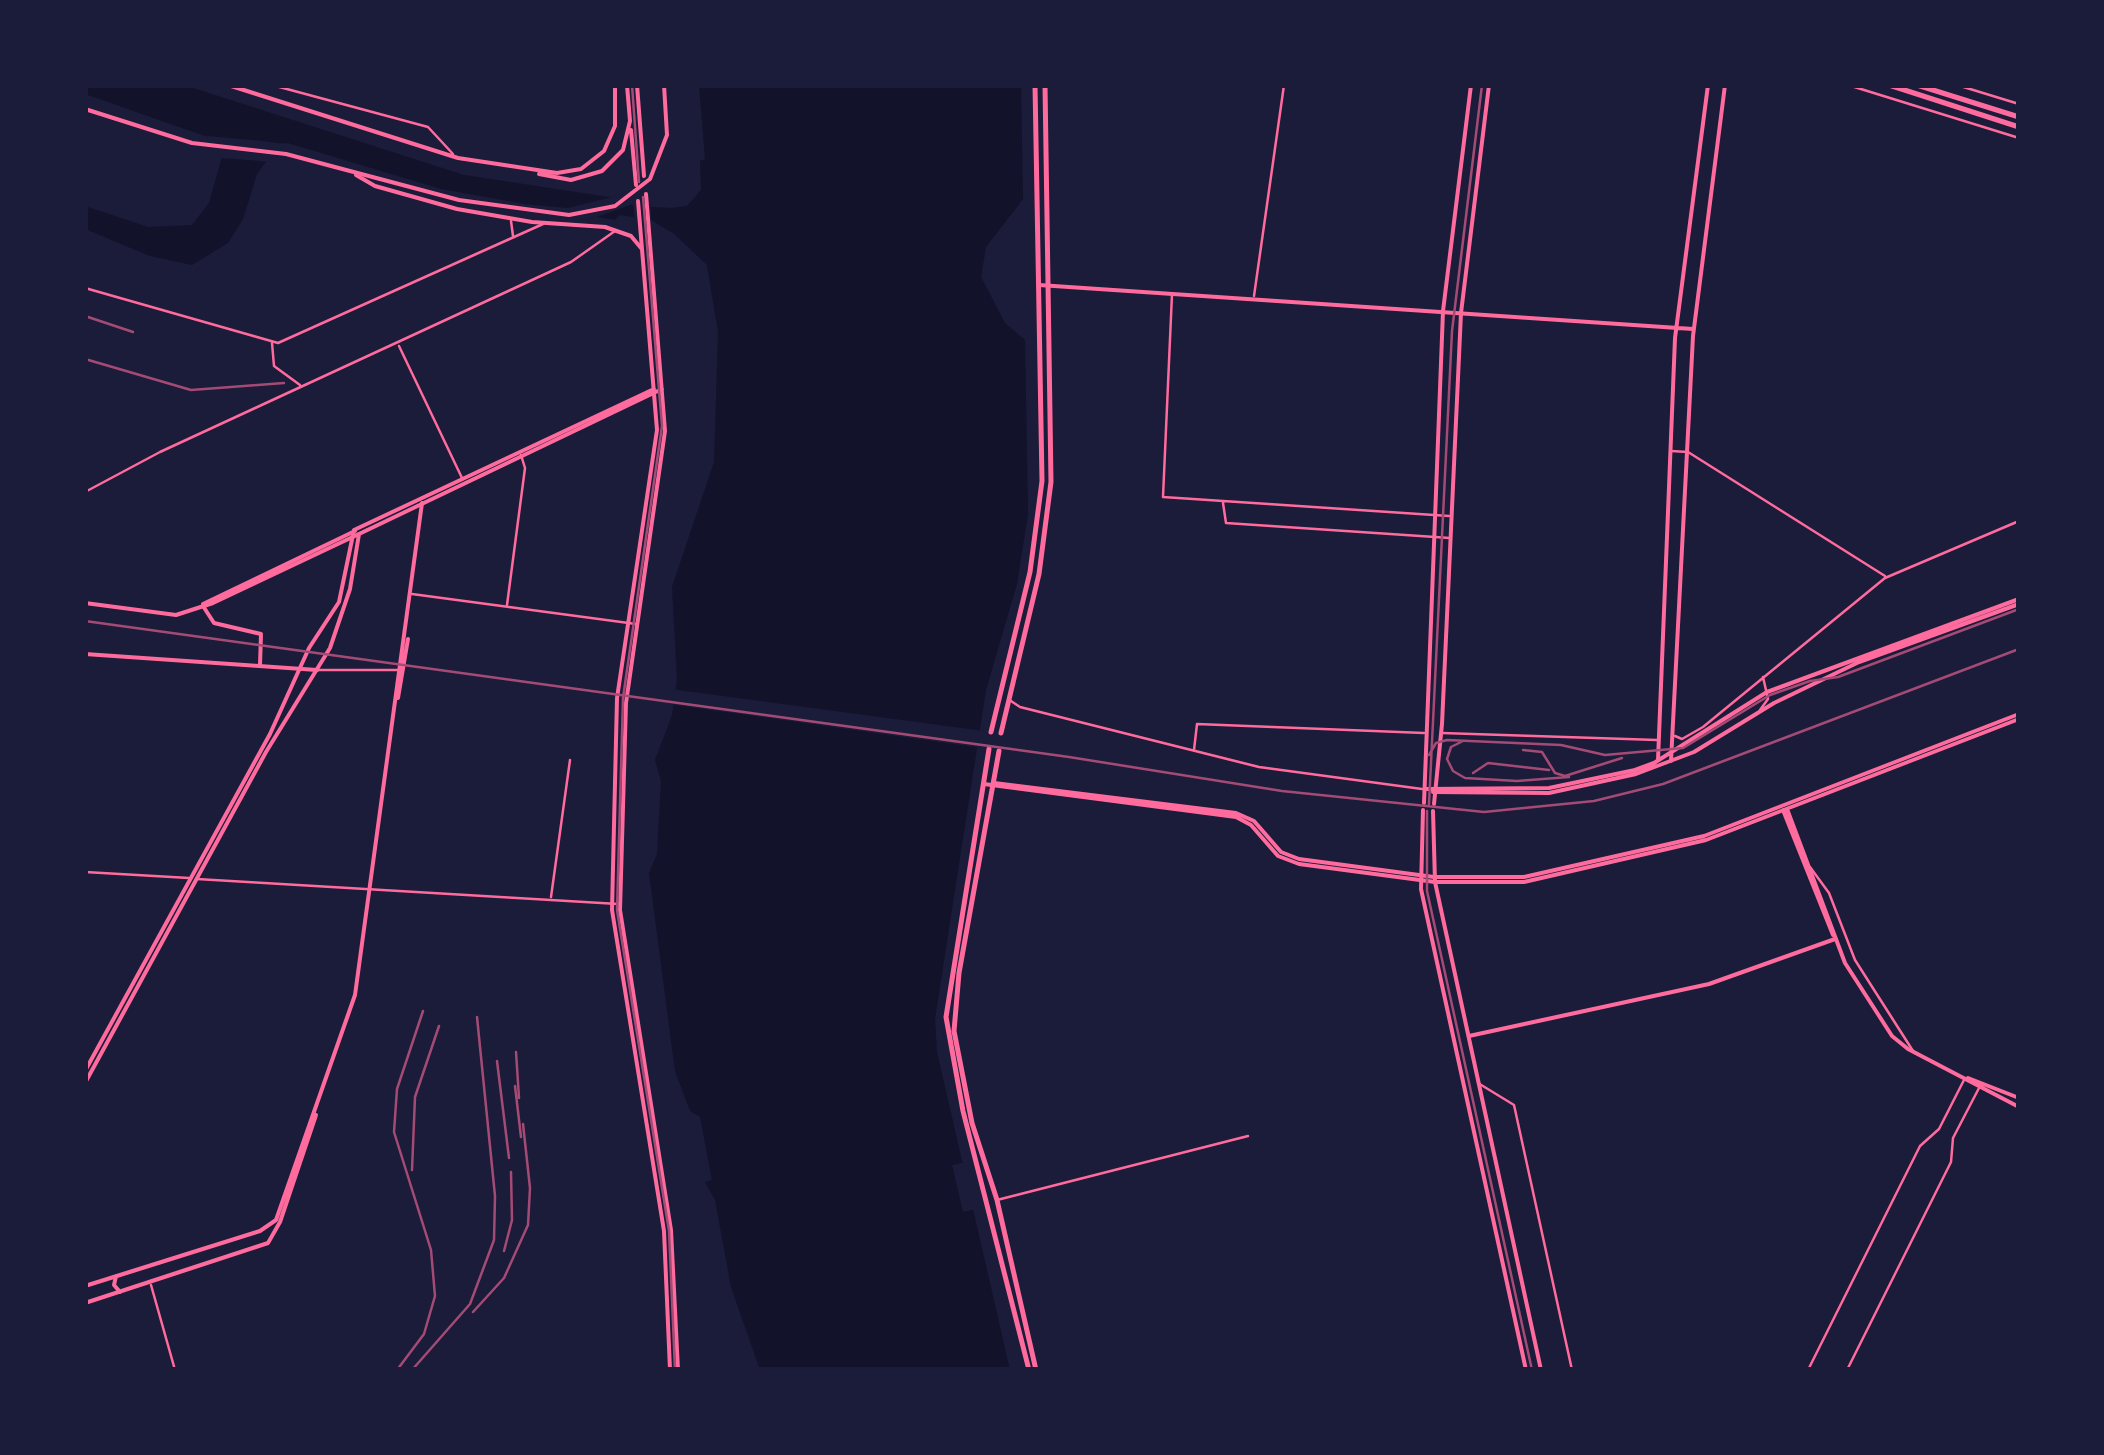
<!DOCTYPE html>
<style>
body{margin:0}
#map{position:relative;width:2104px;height:1455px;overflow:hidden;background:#1b1b3a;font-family:"Sofia Sans Condensed",sans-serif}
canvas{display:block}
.frame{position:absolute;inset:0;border:88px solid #1b1b3a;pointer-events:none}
</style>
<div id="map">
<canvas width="2104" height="1455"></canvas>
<div class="frame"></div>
</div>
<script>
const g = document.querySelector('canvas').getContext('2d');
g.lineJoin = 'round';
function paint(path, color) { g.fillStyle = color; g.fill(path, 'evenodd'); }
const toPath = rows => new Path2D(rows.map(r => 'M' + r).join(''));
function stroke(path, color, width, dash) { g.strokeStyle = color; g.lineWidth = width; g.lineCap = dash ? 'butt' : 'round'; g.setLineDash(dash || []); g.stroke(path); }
const water = toPath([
 [85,85,184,85,464,175,622,199,634,206,671,208,687,206,701,190,700,161,705,159,699,85,1021,85,1023,199,986,247,981,277,1005,323,1025,340,1028,514,1017,584,986,690,935,1019,937,1052,1010,1370,760,1370,731,1287,715,1200,705,1182,712,1180,700,1117,690,1111,675,1071,649,873,657,854,661,781,655,760,672,715,677,680,672,587,714,462,718,332,707,265,674,234,651,220,620,215,615,220,441,189,288,143,279,144,257,174,243,219,228,243,192,265,150,256,85,229,85,206,148,227,192,225,209,203,227,139,205,136,85,94]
]);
const pier = toPath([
 [208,136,263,141,285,144,272,162,222,158,216,157,221,143,206,141],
 [624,194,637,203,650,203,652,225,635,224,633,204,588,220,460,198,568,208],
 [671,689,984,731,982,748,668,704,674,695],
 [966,1162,977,1209,963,1212,952,1165]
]);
const minor = toPath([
 [272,85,428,127,453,154],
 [1848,85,2019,138],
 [1957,85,2019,104],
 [511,221,513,236],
 [85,288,278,343,543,224],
 [1172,294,1163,497,1449,516],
 [1254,296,1284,85],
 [272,343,274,366,300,385],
 [399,346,462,478],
 [1671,451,1688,452,1885,576],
 [85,492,160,452,571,262,615,231],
 [1223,503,1226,523,1450,538],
 [412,594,636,624],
 [507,605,525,468,521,455],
 [318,670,399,670],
 [1011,701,1020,707,1259,767,1422,789],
 [1760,710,1768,699,1763,677],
 [1442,733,1657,740],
 [1675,736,1682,739,1703,727,1885,578,2019,521],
 [1194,750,1197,724,1424,733],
 [1810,867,1829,893,1855,960,1913,1051],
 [85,872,189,878],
 [197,879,618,904],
 [551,897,570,760],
 [1478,1083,1514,1105,1572,1370],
 [997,1200,1248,1136],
 [151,1285,175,1370],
 [1808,1370,1920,1146,1939,1129,1965,1078],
 [1847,1370,1951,1162,1953,1138,1979,1088]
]);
const tertiary = toPath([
 [356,175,375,186,457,209,532,222,605,227,631,236,641,248],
 [1039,285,1693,329],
 [85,603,176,615,213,603,359,534],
 [203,604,355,531],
 [203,606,214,623,261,634,260,665],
 [85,654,317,670],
 [398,698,408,639],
 [1658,760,1675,338,1708,85],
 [1671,761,1693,336,1725,85],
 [994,783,1236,813,1254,821,1281,852,1299,859,1434,877,1524,877,1704,836,2019,714],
 [984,784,1236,817,1251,825,1278,856,1299,864,1435,882,1524,882,1706,840,2019,719],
 [1425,789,1549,788,1635,770,1654,763,1767,692,2019,599],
 [1433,792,1549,793,1636,774,1694,752,1774,703,1859,662,2019,604],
 [1787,809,1845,963,1892,1036,1908,1049,2019,1107],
 [1783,810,1833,935],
 [1469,1036,1709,984,1835,939],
 [1968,1078,2019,1098],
 [116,1276,114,1285,120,1292],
 [85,1286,260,1231,276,1220,355,995,422,503],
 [85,1303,268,1243,280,1222,316,1115]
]);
const secondary = toPath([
 [228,85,458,158,557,173,581,169,604,151,615,126,615,85],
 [627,85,630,121],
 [637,85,644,176],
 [85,109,192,143,286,154,459,200,569,215,615,206,650,179,667,135,664,85],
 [631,130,636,185],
 [539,174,571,180,602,171,623,150,630,121],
 [646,194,665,431,626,703,620,910,671,1230,678,1370],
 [638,201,657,430,617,698,612,910,664,1231,670,1370],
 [1424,803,1443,311,1471,85],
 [1434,804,1442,724,1461,313,1489,85],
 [1423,810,1421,889,1526,1370],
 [1433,811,1435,882,1541,1370],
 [85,1071,270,734,309,648,339,602,354,530,654,389],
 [85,1083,266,752,330,648,350,589,359,534,662,389]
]);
const primary = toPath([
 [1889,85,2019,127],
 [1917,85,2019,117],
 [991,732,1030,572,1042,481,1035,85],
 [1001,733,1039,574,1051,482,1045,85],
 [989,749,946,1017,963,1111,1029,1370],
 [999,751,959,973,954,1031,972,1123,997,1200,1036,1370]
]);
const tram = toPath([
 [632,85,639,182],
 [643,197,662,426,623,698,617,910,669,1231,675,1370],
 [1463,741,1451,747,1447,759,1453,771,1465,778,1517,781,1569,777],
 [1523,750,1542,752,1555,773,1565,776,1622,758],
 [1429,755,1436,743,1447,740,1561,745,1605,755,1683,748,1770,695,1810,681,1838,677,2019,609],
 [1473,773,1488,763,1549,770],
 [1429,804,1452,331,1482,85],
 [1427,811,1427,891,1532,1370]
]);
const rail = toPath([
 [85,316,133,332],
 [85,359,191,390,284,383],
 [85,621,1069,757,1282,791,1484,812,1594,801,1663,784,2019,649],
 [516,1052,519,1098],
 [497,1061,509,1158],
 [515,1086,521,1137],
 [412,1170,415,1097,439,1026],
 [504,1251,512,1220,511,1172],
 [473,1312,504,1278,528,1225,530,1188,523,1124],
 [397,1370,424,1334,435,1296,431,1250,394,1132,397,1089,423,1011],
 [412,1370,470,1304,494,1240,495,1196,477,1017]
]);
paint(water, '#12122b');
paint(pier, '#1b1b3a');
stroke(minor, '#ff6b9d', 2.5);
stroke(tertiary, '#ff6b9d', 4);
stroke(secondary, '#ff6b9d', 4);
stroke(primary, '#ff6b9d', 5);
stroke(tram, '#a44b75', 2.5);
stroke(rail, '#a44b75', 2.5);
</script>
